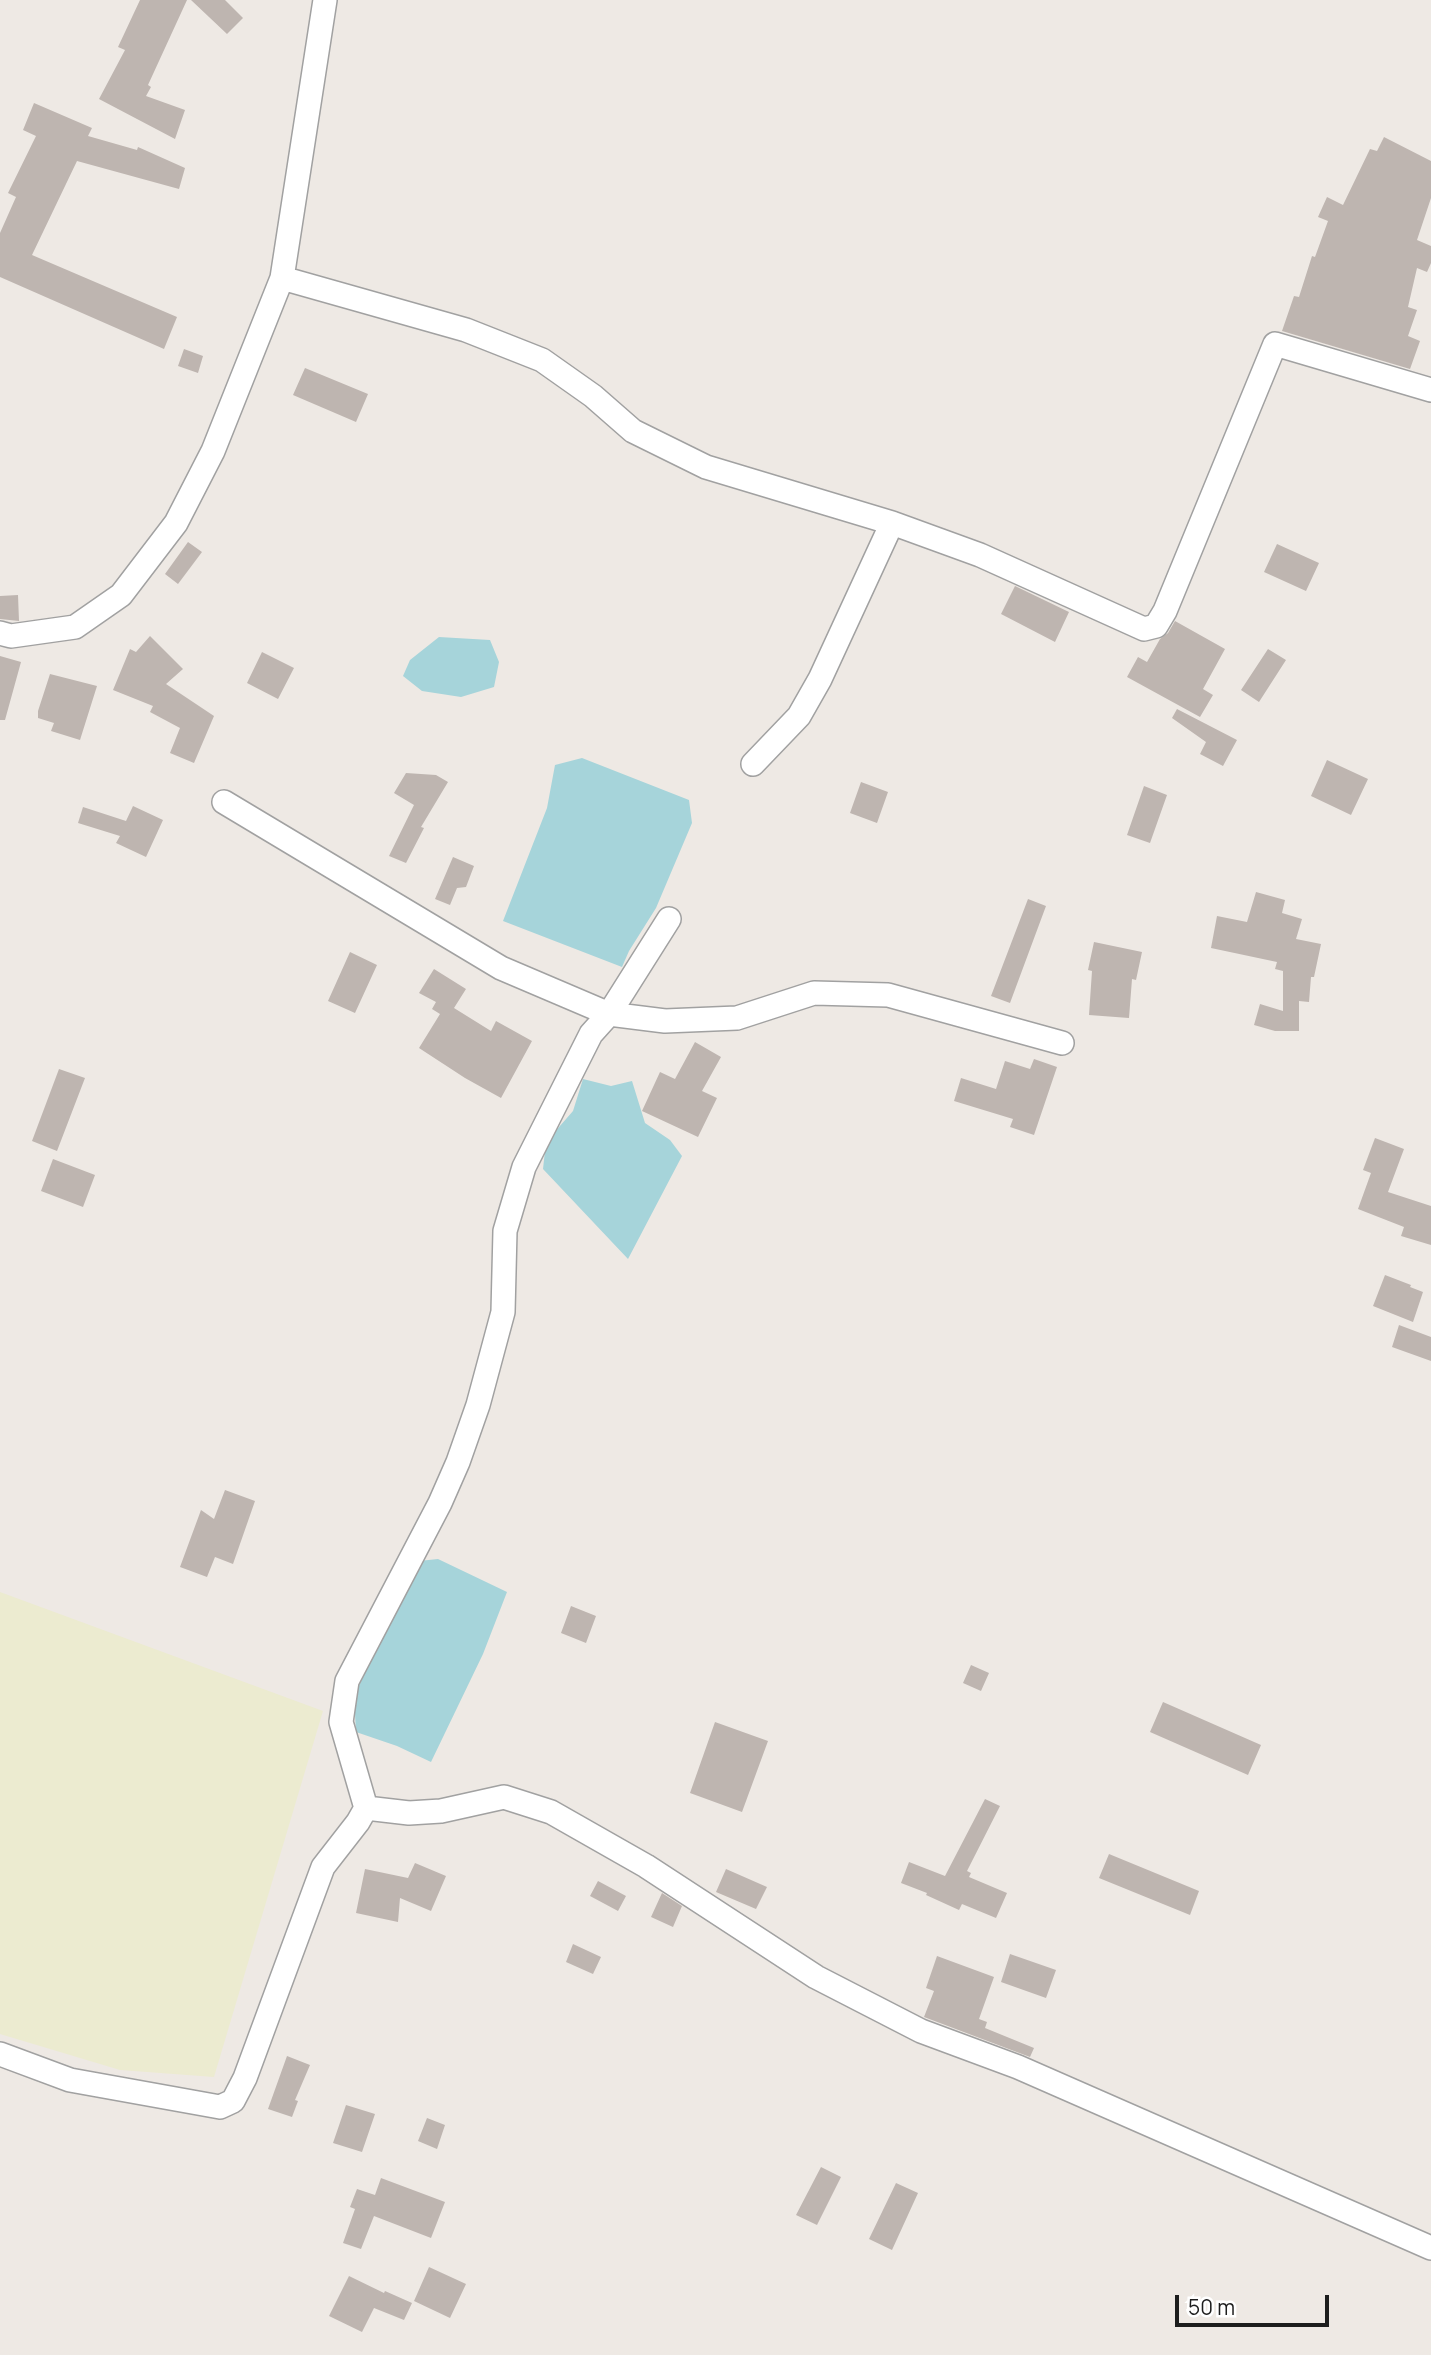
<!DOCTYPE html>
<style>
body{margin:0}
#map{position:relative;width:1431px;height:2355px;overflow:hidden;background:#eee9e4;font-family:Manrope,sans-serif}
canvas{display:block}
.scale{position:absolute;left:1175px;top:2295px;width:154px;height:32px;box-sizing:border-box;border:4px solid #1d1d1d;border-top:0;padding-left:9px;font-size:21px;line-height:24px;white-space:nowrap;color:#1d1d1d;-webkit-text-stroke:5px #fff;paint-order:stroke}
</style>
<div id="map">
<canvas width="1431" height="2355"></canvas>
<div class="scale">50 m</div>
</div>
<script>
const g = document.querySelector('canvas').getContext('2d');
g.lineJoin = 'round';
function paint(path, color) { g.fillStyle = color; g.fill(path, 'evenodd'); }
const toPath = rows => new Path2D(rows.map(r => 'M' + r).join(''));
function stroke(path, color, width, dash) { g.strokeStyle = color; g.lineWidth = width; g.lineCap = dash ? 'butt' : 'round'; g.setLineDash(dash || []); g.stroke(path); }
const farmland = toPath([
 [0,1592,323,1711,214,2077,120,2070,0,2034]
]);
const water = toPath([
 [439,637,490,640,499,662,494,687,461,697,422,691,403,676,410,660],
 [582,758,689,800,692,823,656,908,629,951,622,967,503,921,547,808,555,765],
 [583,1079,611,1086,632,1081,645,1123,670,1140,682,1156,628,1259,543,1169,546,1142,573,1111],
 [438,1559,507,1592,483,1654,431,1762,397,1746,356,1732,354,1696,419,1561]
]);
const building = toPath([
 [140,0,187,0,148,85,151,87,146,96,185,110,175,139,99,99,125,50,118,47],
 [191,0,225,0,243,18,227,34],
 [34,103,92,128,88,136,137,150,138,147,185,168,179,189,77,161,32,255,177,317,164,349,0,277,0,233,16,197,8,193,36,136,23,130],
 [1384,137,1431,161,1431,198,1417,240,1431,246,1431,263,1427,272,1417,268,1408,307,1417,310,1408,336,1420,341,1410,369,1282,331,1294,296,1299,297,1312,256,1315,257,1328,221,1318,217,1327,197,1343,205,1370,149,1377,151],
 [184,349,203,356,198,373,178,366],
 [305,368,368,394,356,422,293,395],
 [188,542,202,552,178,584,165,574],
 [1277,544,1319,563,1306,591,1264,572],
 [1015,586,1069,612,1055,642,1001,614],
 [18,595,19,621,0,619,0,596],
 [1175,621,1225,649,1203,689,1213,695,1200,717,1127,677,1138,657,1147,662,1160,639,1168,633],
 [150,636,183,669,166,684,214,716,194,763,170,753,180,728,150,712,153,706,113,690,130,649,136,652],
 [1268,649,1286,660,1259,702,1241,690],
 [262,652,294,668,278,699,247,683],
 [0,656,21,662,5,720,0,720],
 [50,674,97,686,80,740,51,731,54,723,38,718,38,711],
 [1177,709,1237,740,1223,766,1200,754,1206,742,1172,718],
 [1327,760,1368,779,1351,815,1311,796],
 [406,773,436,775,448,782,421,827,424,828,406,863,389,856,414,805,394,793],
 [861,782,888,792,877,823,850,813],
 [1144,786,1167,795,1150,843,1127,835],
 [133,806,163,820,146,857,116,843,120,836,78,823,83,807,126,821],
 [453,857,474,866,466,887,457,888,450,905,435,899],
 [1256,892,1285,900,1282,913,1302,919,1296,939,1321,944,1314,977,1311,977,1309,1002,1299,1001,1299,1031,1275,1031,1254,1025,1260,1004,1283,1011,1283,971,1275,969,1277,962,1211,948,1217,916,1247,922],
 [1028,899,1046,906,1010,1003,991,996],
 [1094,942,1142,952,1136,980,1132,979,1129,1018,1089,1015,1092,971,1088,970],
 [350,952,377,965,355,1013,328,1001],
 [434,969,466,989,454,1008,491,1031,496,1021,532,1041,501,1098,465,1078,419,1048,440,1014,432,1009,436,1002,419,993],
 [695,1042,721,1057,702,1091,717,1098,698,1137,642,1111,660,1072,675,1079],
 [1034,1059,1057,1067,1034,1135,1010,1127,1013,1119,954,1101,961,1078,996,1089,1005,1061,1030,1069],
 [59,1069,85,1078,57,1151,32,1141],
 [1375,1138,1404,1149,1388,1192,1431,1206,1431,1245,1401,1236,1404,1227,1358,1209,1371,1173,1363,1170],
 [53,1159,95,1175,83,1207,41,1191],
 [1385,1275,1411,1285,1410,1287,1423,1292,1413,1322,1373,1306],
 [1399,1325,1431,1337,1431,1361,1392,1347],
 [225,1490,255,1501,233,1564,215,1557,207,1577,180,1567,201,1510,214,1519],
 [571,1606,596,1616,586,1643,561,1633],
 [971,1665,989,1673,981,1691,963,1683],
 [1163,1702,1261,1745,1248,1775,1150,1732],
 [715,1722,768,1741,742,1812,690,1793],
 [985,1799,1000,1806,967,1871,971,1873,969,1877,1007,1893,996,1918,962,1904,959,1910,926,1895,927,1893,901,1883,909,1862,945,1876],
 [1109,1854,1199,1891,1190,1915,1099,1878],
 [415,1863,446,1876,431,1911,400,1898,398,1922,356,1913,365,1869,408,1878],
 [726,1869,767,1887,756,1909,716,1892],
 [598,1881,626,1896,618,1911,590,1896],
 [662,1893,682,1906,673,1927,651,1917],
 [573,1944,601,1957,593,1974,566,1962],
 [1010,1954,1056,1970,1046,1998,1001,1982],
 [937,1956,994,1977,979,2019,987,2022,985,2028,1034,2048,1030,2057,924,2017,934,1991,926,1988],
 [287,2056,310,2065,295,2100,298,2101,292,2117,268,2109],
 [346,2105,375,2114,362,2152,333,2143],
 [427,2118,445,2125,437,2149,418,2141],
 [821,2167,841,2177,817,2225,796,2215],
 [381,2178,445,2202,431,2238,374,2216,361,2249,343,2243,355,2209,350,2207,357,2189,375,2195],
 [896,2183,918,2193,892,2250,869,2239],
 [429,2267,466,2284,450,2318,414,2301],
 [349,2276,384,2293,385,2291,412,2303,404,2320,374,2308,362,2332,329,2316]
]);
const street = toPath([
 [282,278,466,330,542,360,593,396,633,431,706,467,892,523,980,555,1144,629,1156,626,1165,611,1275,344,1431,390],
 [0,633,11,636,75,627,121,595,176,523,213,451,282,278,325,0],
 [753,764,799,716,820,679,892,523],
 [224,802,501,968,609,1014,669,919],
 [366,1808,409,1813,441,1811,504,1797,551,1812,646,1866,816,1977,921,2031,1018,2067,1431,2248],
 [0,2054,70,2080,220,2107,233,2101,245,2078,323,1867,358,1822,366,1808,341,1722,347,1681,440,1503,458,1462,478,1405,503,1312,505,1231,524,1167,591,1034,609,1014,665,1021,737,1018,814,993,888,995,1062,1043]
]);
paint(farmland, '#ecebd0');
paint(water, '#a6d4da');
paint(building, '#beb5b0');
stroke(street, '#a1a1a1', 26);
stroke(street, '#fff', 23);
</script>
